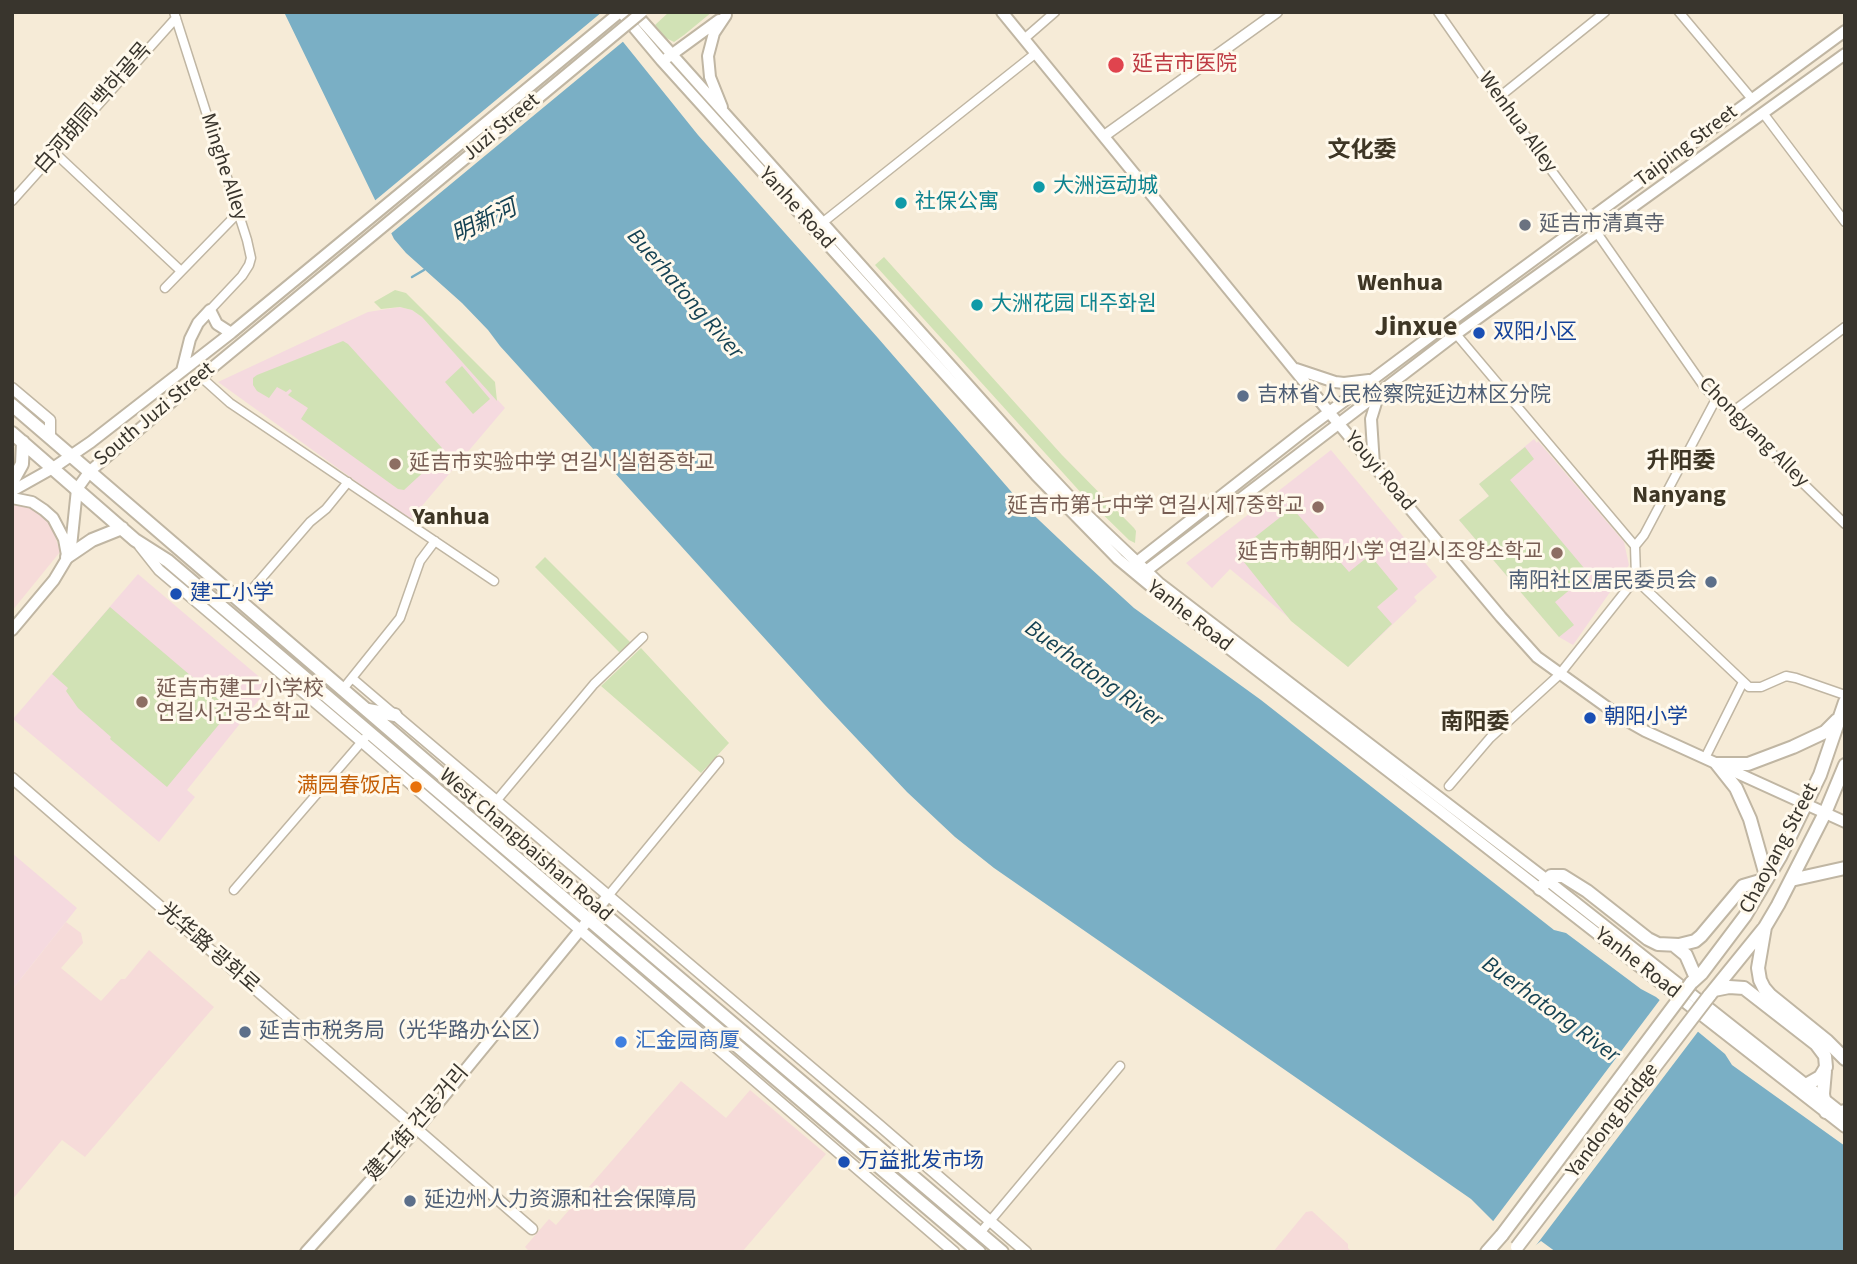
<!DOCTYPE html>
<meta charset="utf-8">
<style>
body{margin:0}
#map{position:relative;width:1857px;height:1264px;overflow:hidden;background:#f6ebd7;font-family:"Source Sans 3",sans-serif}
canvas{display:block}
.frame{position:absolute;inset:0;border:14px solid #39352d;pointer-events:none}
</style>
<div id="map">
<canvas width="1857" height="1264"></canvas>
<div class="frame"></div>
</div>
<script>
const g = document.querySelector('canvas').getContext('2d');
g.lineJoin = 'round';
function paint(path, color) { g.fillStyle = color; g.fill(path, 'evenodd'); }
const toPath = rows => new Path2D(rows.map(r => 'M' + r).join(''));
function stroke(path, color, width, dash) { g.strokeStyle = color; g.lineWidth = width; g.lineCap = dash ? 'butt' : 'round'; g.setLineDash(dash || []); g.stroke(path); }
function label(font, color, halo, rows, align = 'center') {
  g.font = font + ' "Source Sans 3","Noto Sans SC","Noto Sans KR",sans-serif'; g.lineWidth = 6; g.setLineDash([]); g.textBaseline = 'middle'; g.strokeStyle = halo; g.fillStyle = color; for (const [text, x, y, turn = 0] of rows) {
    g.save(); g.translate(x, y); g.rotate((+turn || 0) * Math.PI / 180); g.textAlign = isNaN(turn) ? turn : align; if (halo) g.strokeText(text, 0, 0); g.fillText(text, 0, 0); g.restore();
  }
}
const commercial = toPath([
 [12,503,32,508,42,515,49,522,54,532,60,552,12,611],
 [66,922,81,933,83,943,61,968,101,1001,121,979,125,979,149,950,214,1007,85,1157,62,1140,12,1200,12,990],
 [681,1081,726,1118,750,1090,826,1154,742,1252,530,1252,525,1247,549,1219,556,1225],
 [1312,1211,1348,1244,1348,1248,1352,1252,1273,1252,1306,1212]
]);
const education = toPath([
 [400,307,412,310,422,317,505,408,410,520,218,382,368,312],
 [1534,439,1537,443,1538,441,1624,542,1629,565,1573,645,1559,637,1459,520,1489,496,1479,484],
 [1331,450,1437,577,1414,597,1417,601,1348,667,1230,569,1212,588,1186,563],
 [138,574,270,686,187,790,195,797,159,842,13,719],
 [12,853,77,908,12,990]
]);
const green = toPath([
 [669,12,712,12,684,35,674,42,666,38,655,25],
 [884,257,1062,455,1134,528,1136,531,1135,543,1129,540,1083,495,875,265],
 [395,290,406,293,495,382,497,401,422,317,412,310,400,307,381,309,374,302],
 [343,341,348,344,442,448,443,454,404,490,398,489,301,419,308,408,288,395,292,391,290,389,286,392,277,387,269,398,257,391,253,385,253,378,257,375],
 [462,366,490,399,473,414,445,382],
 [1525,447,1534,459,1510,480,1589,574,1555,602,1574,625,1559,637,1459,520,1489,496,1479,484],
 [1292,508,1349,572,1370,555,1398,589,1377,607,1392,624,1348,667,1291,621,1236,552],
 [545,557,631,643,620,653,535,567],
 [110,607,231,710,167,787,110,739,111,737,78,708,66,691,68,688,52,674],
 [641,648,729,743,701,773,601,686]
]);
const water = toPath([
 [284,12,599,12,698,135,878,338,1022,504,1077,556,1134,608,1261,700,1554,930,1566,933,1641,989,1656,997,1725,1054,1732,1065,1845,1146,1845,1252,1556,1252,1541,1241,1531,1249,1497,1225,1471,1199,994,868,955,837,907,792,824,704,500,346,488,330,462,303,406,253,394,239]
]);
const pier = toPath([
 [602,12,625,40,388,236,372,203],
 [1662,997,1700,1029,1531,1252,1529,1251,1491,1224]
]);
const stream = toPath([
 [412,277,424,270]
]);
const minor = toPath([
 [174,12,247,240,251,258,249,265,242,276,210,310],
 [1438,12,1498,98,1588,220,1705,388,1845,524],
 [1679,12,1752,99],
 [1024,39,1055,12],
 [1498,98,1605,12],
 [1763,113,1845,222],
 [55,153,181,271],
 [12,201,176,18],
 [822,223,1036,53],
 [165,288,238,213],
 [1456,334,1635,546],
 [201,377,230,403,494,581],
 [1731,413,1845,327],
 [1634,578,1749,687,1761,687,1786,676,1796,678,1845,695],
 [241,602,310,522,326,509,348,482],
 [352,678,393,713],
 [343,689,400,618,420,561,435,541],
 [1705,758,1743,682],
 [1449,786,1490,738,1559,675,1632,583,1636,576,1635,546,1644,535,1716,399],
 [487,812,594,684,643,637],
 [234,890,365,738],
 [608,896,719,761],
 [980,1233,1120,1066]
]);
const tertiary = toPath([
 [1104,136,1277,12],
 [12,388,50,420,50,438],
 [140,546,159,570,362,742,954,1252],
 [395,715,879,1125,1026,1252],
 [12,778,532,1229]
]);
const secondary = toPath([
 [621,12,662,61,1036,475,1118,559,1183,613,1440,811,1845,1127],
 [634,12,1036,461,1084,512,1159,583,1547,880,1843,1114],
 [1002,12,1338,423,1501,617,1537,657,1622,718,1645,731,1845,822],
 [667,58,719,20],
 [722,107,710,77,708,56,714,33,726,15],
 [1296,369,1335,382,1344,383,1369,380],
 [182,371,190,339,198,323,210,310,217,324,231,333],
 [1374,465,1371,419,1379,393],
 [12,491,53,468,91,442,231,333,620,12],
 [12,498,32,502,44,510,53,518,64,539,67,555],
 [1135,567,1137,562,1304,431,1448,323,1845,31],
 [1140,572,1146,571,1456,334,1845,54],
 [12,630,54,580,69,555,71,547,77,489,90,471,201,377,362,244],
 [306,1252,416,1130,608,896]
]);
const primary = toPath([
 [12,405,598,909,1002,1252],
 [12,433,135,540,168,561,979,1252],
 [12,482,22,464,23,442],
 [67,557,92,540,122,528],
 [368,710,395,715],
 [1717,764,1748,764,1793,747,1825,732,1837,720],
 [1717,764,1736,788,1750,819,1767,879],
 [1791,880,1845,868],
 [1540,889,1551,876,1563,876,1587,891,1648,939,1658,944,1679,945,1695,941,1701,936,1743,886,1767,879],
 [1765,927,1758,968,1760,980,1764,988,1770,995,1827,1041,1845,1059],
 [1675,946,1686,955,1696,978],
 [1691,983,1702,973,1745,916,1780,857,1820,775,1845,702],
 [1714,990,1729,987,1744,988,1816,1044,1825,1056,1826,1067,1820,1077,1806,1085],
 [1709,996,1765,927,1778,905,1825,813,1845,765],
 [1825,1071,1823,1094,1826,1112,1838,1113,1845,1111],
 [1487,1252,1502,1235]
]);
const secondaryBridge = toPath([
 [362,244,642,12]
]);
const primaryBridge = toPath([
 [1502,1235,1691,983],
 [1517,1247,1709,996]
]);
const markers = [
 [1116,65,9,"#e0444e"],
 [1039,187,7,"#0f9aa8"],
 [901,203,7,"#0f9aa8"],
 [1525,225,7,"#6b7280"],
 [977,305,7,"#0f9aa8"],
 [1479,333,7,"#1a4fb4"],
 [1243,396,7,"#5c6f8a"],
 [395,464,7,"#8d6e63"],
 [1318,507,7,"#8d6e63"],
 [1557,553,7,"#8d6e63"],
 [1711,582,7,"#5c6f8a"],
 [176,594,7,"#1a4fb4"],
 [142,702,7,"#8d6e63"],
 [1590,718,7,"#1a4fb4"],
 [416,787,7,"#e8710a"],
 [245,1032,7,"#5c6f8a"],
 [621,1042,7,"#3f7fe0"],
 [844,1162,7,"#1a4fb4"],
 [410,1201,7,"#5c6f8a"]
];
const healthNames = [
 ["延吉市医院",1132,65]
];
const streetNames = [
 ["白河胡同 백하골목",94,109,-49],
 ["Wenhua Alley",1517,123,54],
 ["Juzi Street",502,128,-40],
 ["Taiping Street",1687,147,-37],
 ["Minghe Alley",223,167,72],
 ["Yanhe Road",796,209,48],
 ["South Juzi Street",155,415,-40],
 ["Chongyang Alley",1753,433,45],
 ["Youyi Road",1379,472,50],
 ["Yanhe Road",1189,617,38],
 ["West Changbaishan Road",525,846,41],
 ["Chaoyang Street",1780,849,-62],
 ["光华路 광화로",208,949,41],
 ["Yanhe Road",1637,964,38],
 ["Yandong Bridge",1613,1121,-53],
 ["建工街 건공거리",418,1124,-49]
];
const cultureNames = [
 ["大洲运动城",1053,187],
 ["社保公寓",915,203],
 ["大洲花园 대주화원",991,305]
];
const worshipNames = [
 ["延吉市清真寺",1539,225]
];
const transitNames = [
 ["双阳小区",1493,333],
 ["建工小学",190,594],
 ["朝阳小学",1604,718],
 ["万益批发市场",858,1162]
];
const serviceNames = [
 ["吉林省人民检察院延边林区分院",1257,396],
 ["南阳社区居民委员会",1697,582,"right"],
 ["延吉市税务局（光华路办公区）",259,1032],
 ["延边州人力资源和社会保障局",424,1201]
];
const educationNames = [
 ["延吉市实验中学 연길시실험중학교",409,464],
 ["延吉市第七中学 연길시제7중학교",1304,507,"right"],
 ["延吉市朝阳小学 연길시조양소학교",1543,553,"right"],
 ["延吉市建工小学校",156,690],
 ["연길시건공소학교",156,714]
];
const foodNames = [
 ["满园春饭店",402,787]
];
const shopNames = [
 ["汇金园商厦",635,1042]
];
const neighbourhoodNames = [
 ["文化委",1362,152],
 ["升阳委",1681,463],
 ["南阳委",1475,724]
];
const waterNames = [
 ["明新河",485,223,-26],
 ["Buerhatong River",684,295,49],
 ["Buerhatong River",1093,675,36],
 ["Buerhatong River",1550,1011,36]
];
const quarterNames = [
 ["Wenhua",1400,285],
 ["Nanyang",1679,497],
 ["Yanhua",451,519]
];
const districtNames = [
 ["Jinxue",1416,329]
];
paint(commercial, '#f6dbd9');
paint(education, '#f5dadf');
paint(green, '#d1e2b5');
paint(water, '#7aafc5');
paint(pier, '#f6ebd7');
stroke(stream, '#7aafc5', 2.5);
stroke(minor, '#c0b6a3', 11);
stroke(tertiary, '#c0b6a3', 13);
stroke(secondary, '#c0b6a3', 14);
stroke(primary, '#c0b6a3', 16);
stroke(minor, '#fff', 8);
stroke(tertiary, '#fff', 10);
stroke(secondary, '#fff', 10);
stroke(primary, '#fff', 12);
stroke(secondaryBridge, '#c0b6a3', 14, []);
stroke(primaryBridge, '#c0b6a3', 16, []);
stroke(secondaryBridge, '#fff', 10);
stroke(primaryBridge, '#fff', 12);
for (const [x, y, r, color] of markers) { const dot = new Path2D(); dot.arc(x, y, r, 0, 2 * Math.PI); g.fillStyle = color; g.fill(dot); stroke(dot, '#fff9ec', 2.5); }
label('21px', '#be3a42', '#fff9ec', healthNames, 'left');
label('21px', '#39352d', '#fff9ec', streetNames);
label('21px', '#0d838f', '#fff9ec', cultureNames, 'left');
label('21px', '#5b616d', '#fff9ec', worshipNames, 'left');
label('21px', '#164399', '#fff9ec', transitNames, 'left');
label('21px', '#4e5e75', '#fff9ec', serviceNames, 'left');
label('21px', '#785e54', '#fff9ec', educationNames, 'left');
label('21px', '#c56008', '#fff9ec', foodNames, 'right');
label('21px', '#366cbe', '#fff9ec', shopNames, 'left');
label('bold 23px', '#3e3625', '#fff9ec', neighbourhoodNames);
label('italic 23px', '#154253', '#fff9ec', waterNames);
label('bold 24px', '#3e3625', '#fff9ec', quarterNames);
label('bold 28px', '#3e3625', '#fff9ec', districtNames);
</script>
